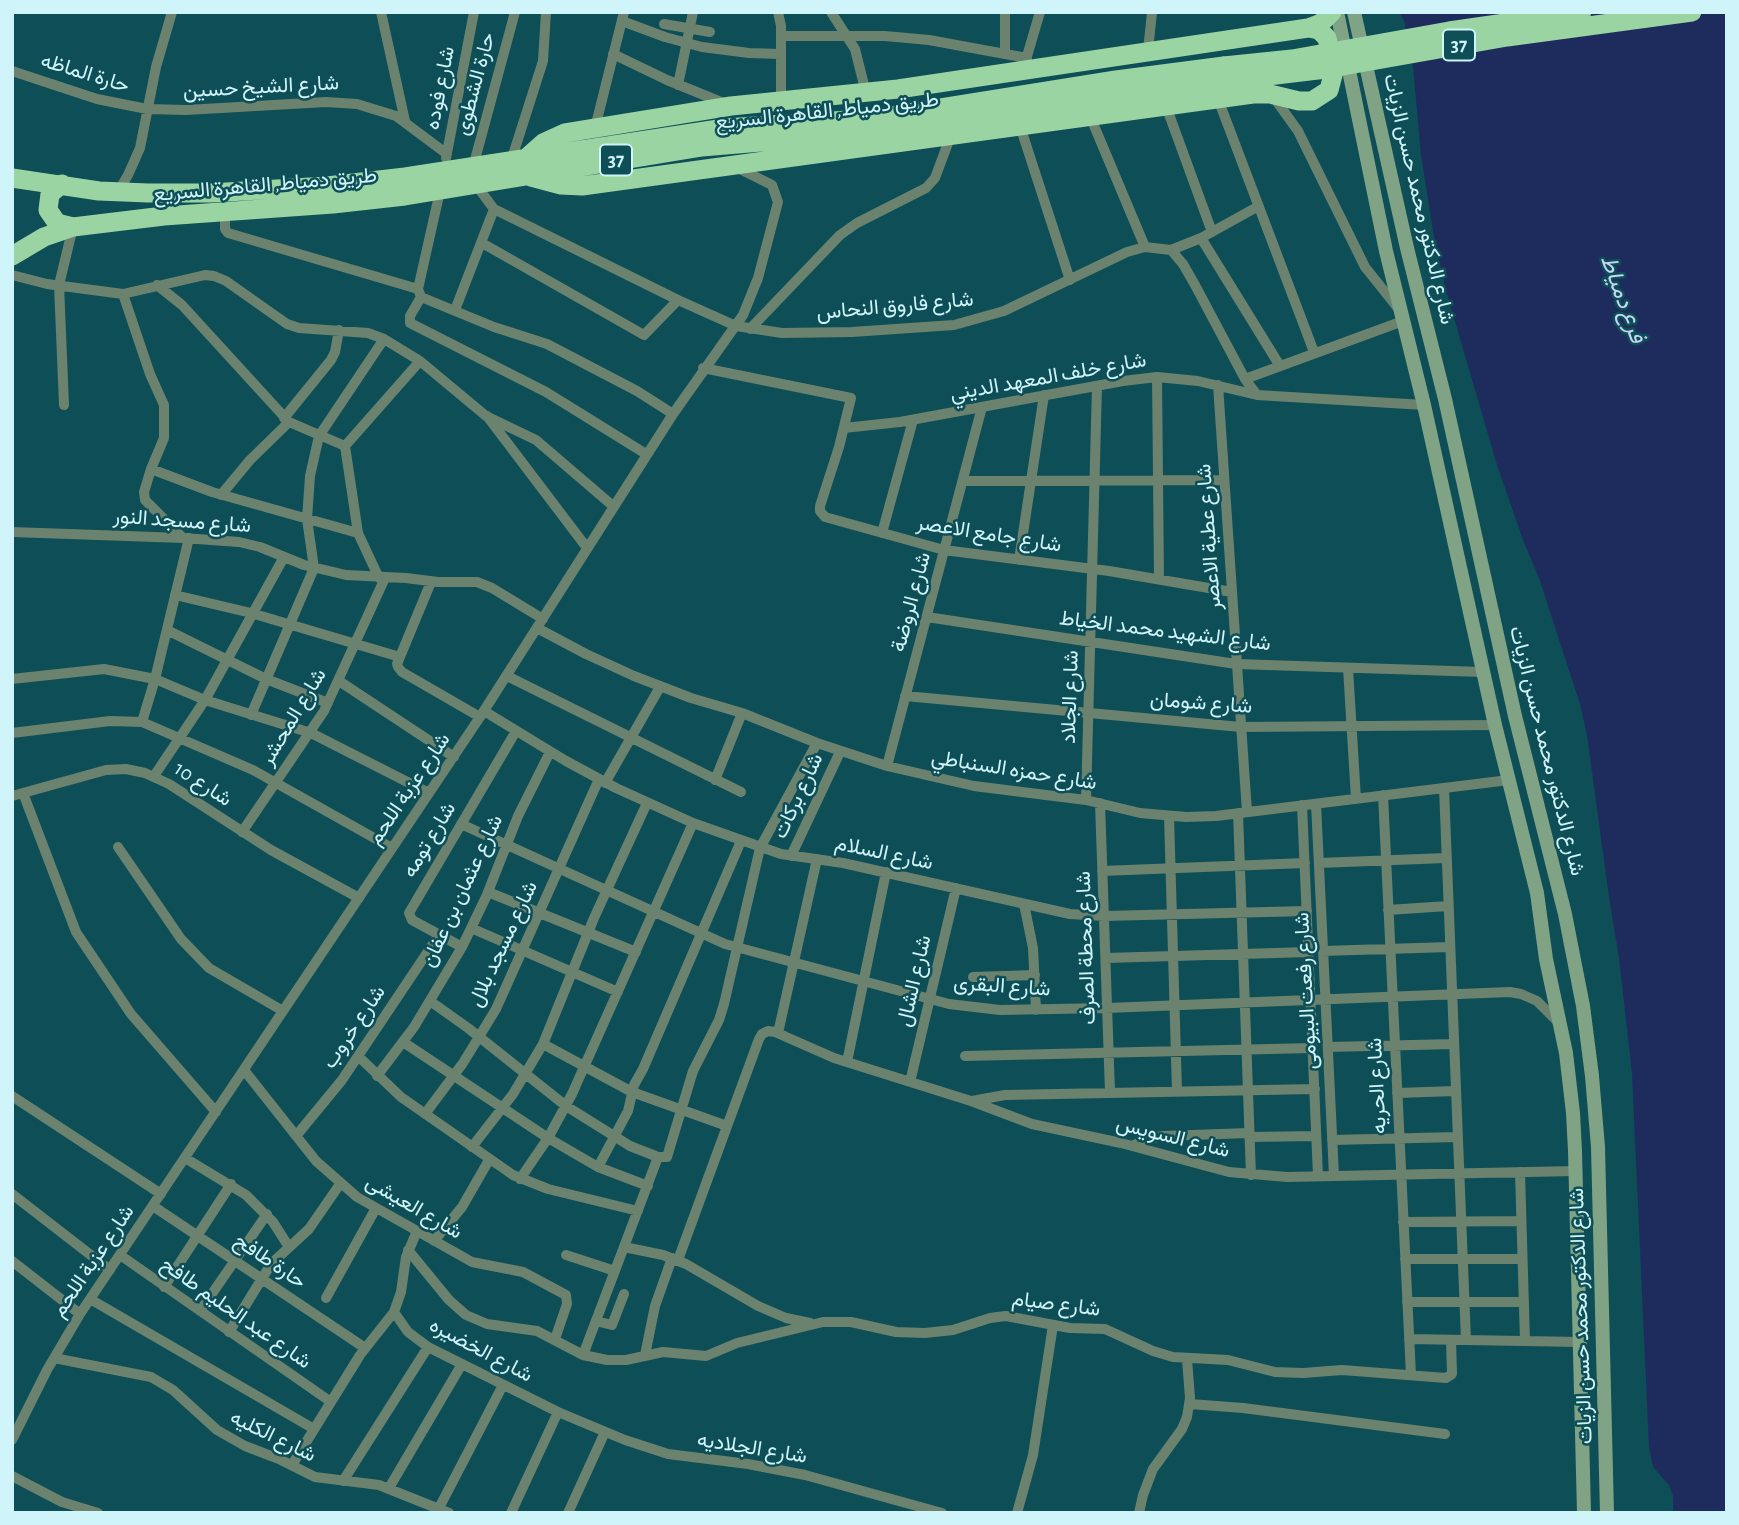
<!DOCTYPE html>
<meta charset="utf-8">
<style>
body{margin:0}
#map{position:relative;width:1739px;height:1525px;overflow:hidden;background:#0e4e57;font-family:"Alegreya Sans",sans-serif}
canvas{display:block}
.frame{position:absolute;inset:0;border:14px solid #cff4fa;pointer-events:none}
</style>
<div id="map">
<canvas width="1739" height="1525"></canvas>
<div class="frame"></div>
</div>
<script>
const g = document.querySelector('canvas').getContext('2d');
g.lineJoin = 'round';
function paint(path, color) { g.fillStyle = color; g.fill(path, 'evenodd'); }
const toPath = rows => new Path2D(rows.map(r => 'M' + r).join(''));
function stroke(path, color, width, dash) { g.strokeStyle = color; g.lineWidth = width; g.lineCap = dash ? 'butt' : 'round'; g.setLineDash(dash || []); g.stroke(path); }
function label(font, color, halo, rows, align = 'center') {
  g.font = font + ' "Alegreya Sans",Vazirmatn,sans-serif'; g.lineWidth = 5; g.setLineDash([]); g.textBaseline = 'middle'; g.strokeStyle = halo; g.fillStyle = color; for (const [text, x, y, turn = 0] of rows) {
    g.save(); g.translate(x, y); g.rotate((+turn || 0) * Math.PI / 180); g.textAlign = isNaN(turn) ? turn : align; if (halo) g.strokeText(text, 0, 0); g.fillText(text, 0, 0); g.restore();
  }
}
const water = toPath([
 [1399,12,1727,12,1727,1513,1673,1513,1673,1496,1669,1485,1653,1467,1649,1447,1632,1074,1619,958,1609,897,1587,735,1580,704,1539,578,1523,540,1497,465,1447,294,1435,243,1421,155,1413,66,1404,21]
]);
const street = toPath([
 [381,12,405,121],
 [778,12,781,26,781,102],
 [831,12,855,49,866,93],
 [622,21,665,37,702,47,749,53,780,54],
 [664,24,710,32],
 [781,36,885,36,929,40,1027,58],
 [1148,51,1152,12],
 [1005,53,1005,12],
 [613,54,667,80,726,104],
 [1025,63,1040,12],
 [12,71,97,99,147,109,186,110,326,102,357,104,396,116,447,154],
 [678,85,693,12],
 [1218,99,1314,352],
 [1275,99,1298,131,1365,267,1401,312],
 [1166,106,1212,232],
 [1090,116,1145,247],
 [1020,126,1070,280],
 [595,128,624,12],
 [446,158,474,12],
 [511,161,543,61,546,12],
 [473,167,515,12],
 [476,185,494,209,678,300,736,326,782,333,852,332,954,325,1004,311,1127,252,1145,247,1171,250,1183,264,1195,285,1245,379,1257,395],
 [118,192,128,175,140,148,156,67,172,12],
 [225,211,225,229,228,233,418,289,421,297,494,327,547,344,637,391,673,414],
 [1201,238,1280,366],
 [482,243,644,335,678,300],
 [1171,250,1201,238,1257,207],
 [12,275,47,284,123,294,205,275,214,276,226,281,287,324,299,328,368,333,384,339,420,361,486,416,536,440,613,506],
 [157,285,182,305,289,422],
 [418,289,440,191],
 [123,294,150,374,164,405,164,438,151,469],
 [421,297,410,316,410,323,546,392,646,454],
 [455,310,494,209],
 [750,329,840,235,857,223,926,188,935,178,951,135],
 [703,368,851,398,839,447,820,506,820,511,825,517,944,550,1109,571,1232,592],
 [1157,377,1159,579],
 [1245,379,1403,321],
 [1218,385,1247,812],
 [64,405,59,285,73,227],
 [487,416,587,548],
 [284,418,331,360,335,352,339,330],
 [844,428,900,422,1123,381,1157,377,1198,381,1257,395,1424,405],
 [963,481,1224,480],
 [221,495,250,460,289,422,345,446],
 [12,532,183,538,239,542,260,547,304,565,346,575,406,578,438,582,477,582,492,588,543,619],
 [882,533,913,420],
 [183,538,145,500,144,492,151,469,212,492,358,533],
 [1019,560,1044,395],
 [379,578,358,533,345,446,420,361],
 [431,582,397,664,398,667,402,672,480,717],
 [175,595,251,613,400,657],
 [927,617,1236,664,1483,672],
 [537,628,586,654,634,676,691,698,742,713,817,743,887,766,974,786,1086,800,1140,813,1186,817,1216,816,1509,780],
 [167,630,266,679,328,703],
 [1348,668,1356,799],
 [507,676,741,792],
 [12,679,104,669,155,679,205,700,311,733,429,793],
 [339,681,454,757],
 [905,696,1241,727,1495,725],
 [484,711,566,761,616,788,693,823,781,854,843,863,1070,914,1104,916,1307,911],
 [251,715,314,568,307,519,310,476,319,436,384,339],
 [142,722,155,679,189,538],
 [12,733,110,721,142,722,253,770,392,848],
 [887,766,982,407],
 [154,776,205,700,284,557],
 [715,780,742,713],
 [605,783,660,687],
 [1444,788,1466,1340],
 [23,793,76,932,131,1014,216,1112],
 [1383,795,1411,1375],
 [12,796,106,770,126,769,145,773,169,784,271,850,359,898],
 [1086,800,1097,386],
 [1100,803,1110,1092],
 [1316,804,1334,1176],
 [1302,805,1318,1176],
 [1238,813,1251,1175],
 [1169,816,1177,1091],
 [461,824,725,944,949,1004,1000,1010,1107,1008,1510,992,1521,994,1537,1001,1557,1021],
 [242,832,324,711,385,578],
 [118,847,181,939,209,968,283,1011],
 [791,856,840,752],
 [1319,863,1446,858],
 [1102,871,1305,863],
 [488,892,636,952],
 [1024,904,1033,948,1036,1010],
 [1388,910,1448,906],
 [471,928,618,992],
 [462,947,412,920,409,913,516,731],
 [1323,951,1450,947],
 [1106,958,1309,952],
 [973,977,1035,975],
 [430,1001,468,1028,566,1106,630,1146,658,1157,667,1157,693,1071,719,1020,724,1004,760,848,817,743],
 [778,1033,817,859],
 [403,1042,548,1138,598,1167,648,1186],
 [543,1044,632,1092,727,1126],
 [1328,1047,1454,1044],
 [358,1056,401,1097,513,1175,548,1189,638,1211],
 [965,1056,1313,1048],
 [847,1062,886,872],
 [244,1070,316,1161,357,1197,472,1262,523,1272,566,1295,567,1304,555,1339],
 [377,1076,414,1027,462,947,486,897,518,816,550,752],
 [910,1082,956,888],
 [1397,1093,1456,1091],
 [12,1096,161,1194],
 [972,1101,1005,1095,1315,1089],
 [425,1114,463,1063,496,1009,599,779],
 [296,1136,342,1080,439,935],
 [1249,1137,1316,1136],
 [1332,1140,1458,1137],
 [1132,1146,1147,1139,1163,1136,1249,1133],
 [472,1147,513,1094,543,1044,594,918,647,803],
 [185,1158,246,1195,273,1222,289,1247],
 [598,1167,628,1111,634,1085,643,1069,741,841],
 [1520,1172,1525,1341],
 [520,1179,548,1138,572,1094,693,823],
 [12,1194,110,1270],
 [153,1206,365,1348],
 [1403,1222,1521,1221],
 [434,1241,462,1207,489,1160],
 [624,1247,663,1255,686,1264,758,1306,786,1318,810,1323],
 [408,1250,449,1300,466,1315,487,1324,537,1331,583,1355,607,1360,626,1360,663,1352,706,1356,737,1343,823,1322,851,1322,896,1332,925,1333,953,1330,990,1318,1006,1316,1070,1328,1105,1329,1153,1351,1173,1357,1228,1360,1275,1372,1303,1373,1342,1370,1446,1378,1452,1374,1451,1340],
 [120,1255,331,1402],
 [566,1255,615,1271],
 [1405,1259,1522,1259],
 [678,1260,759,1039,762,1034,768,1031,775,1032,834,1058,971,1101,1032,1124,1121,1143,1229,1172,1287,1177,1576,1171],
 [12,1261,80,1314],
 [164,1287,231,1184],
 [326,1298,376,1208],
 [90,1299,314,1429],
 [1407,1302,1524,1302],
 [200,1311,267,1214],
 [394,1312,408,1332,428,1347,558,1412,625,1440,668,1454,748,1464,805,1475,942,1513],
 [596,1321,612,1325,624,1294],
 [229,1332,271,1264,309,1229,340,1184],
 [1409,1339,1580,1342],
 [583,1355,658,1157],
 [645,1355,655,1306,672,1258],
 [54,1358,151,1377,173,1390,217,1430,245,1446,279,1459,315,1477,379,1485,449,1513],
 [1190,1404,1243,1408,1445,1434],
 [12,1440,47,1370,80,1314,480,717,673,414,743,315,758,278,778,202,772,185,736,167],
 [292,1465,360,1355,394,1312,401,1292,406,1257,417,1231],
 [12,1476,62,1502,98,1513],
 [343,1481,428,1347],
 [389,1488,462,1364],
 [439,1508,503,1385],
 [511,1513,558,1412],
 [568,1513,605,1432],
 [1017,1513,1033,1455,1053,1325],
 [1139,1513,1143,1495,1153,1469,1182,1429,1187,1417,1190,1398,1187,1359]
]);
const secondary = toPath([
 [1337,12,1386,251,1424,405,1495,725,1537,893,1546,959,1566,1053,1573,1113,1575,1151,1584,1513],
 [1354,12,1407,248,1445,399,1515,716,1565,914,1583,1006,1592,1076,1598,1147,1607,1513]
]);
const highway = toPath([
 [525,159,543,143,565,133,731,106,898,89,1308,28,1321,23,1332,12],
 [531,177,561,185,582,186,1253,94,1270,94,1299,101,1312,101,1329,90,1334,71,1327,38,1319,30,1308,28],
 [12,178,99,191,148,193,210,193,327,186,405,177,725,128,878,118,1116,80,1224,66],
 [62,184,50,194,48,210,57,223,73,227],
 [12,256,44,237,73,227,164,216,333,204,405,196,702,147,879,132,1021,109,1226,81]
]);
const highwayBridge = toPath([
 [1224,66,1292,59,1449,31,1582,12],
 [1226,81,1326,69,1507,37,1692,12]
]);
const shields = [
 [1459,45,32],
 [616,160,32]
];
const shieldNames = [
 ["37",1459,45],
 ["37",616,160]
];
const streetNames = [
 ["حارة الماظه",85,73,17],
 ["حارة الشطوى",475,84,-75],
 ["شارع الشيخ حسين",261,87,-3],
 ["شارع فوده",440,88,-79],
 ["طريق دمياط, القاهرة السريع",827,111,-6],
 ["طريق دمياط, القاهرة السريع",265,185,-5],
 ["شارع الدكتور محمد حسن الزيات",1419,199,77],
 ["شارع فاروق النحاس",895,306,-5],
 ["شارع خلف المعهد الديني",1048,377,-10],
 ["شارع مسجد النور",182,521,4],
 ["شارع جامع الاعصر",989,534,9],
 ["شارع عطية الاعصر",1209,537,-94],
 ["شارع الروضة",911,602,-75],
 ["شارع الشهيد محمد الخياط",1165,631,7],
 ["شارع الجلاد",1070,697,-88],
 ["شارع شومان",1201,703,4],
 ["شارع المحشر",293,717,-59],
 ["شارع الدكتور محمد حسن الزيات",1547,751,76],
 ["شارع حمزه السنباطي",1014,770,9],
 ["شارع 10",203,784,33],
 ["شارع عزبة اللحم",409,789,-56],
 ["شارع بركات",798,796,-65],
 ["شارع تومه",429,840,-59],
 ["شارع السلام",884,853,12],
 ["شارع عثمان بن عفان",462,891,-65],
 ["شارع مسجد بلال",503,944,-65],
 ["شارع محطة الصرف",1086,948,-92],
 ["شارع الشال",914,981,-77],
 ["شارع البقرى",1002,986,4],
 ["شارع رفعت البيومى",1306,991,-93],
 ["شارع خروب",354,1027,-56],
 ["شارع الحريه",1377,1086,-93],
 ["شارع السويس",1173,1137,14],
 ["شارع العيشى",414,1207,30],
 ["شارع عزبة اللحم",93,1261,-56],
 ["حارة طافح",270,1261,34],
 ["شارع صيام",1056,1304,7],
 ["شارع عبد الحليم طافح",236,1313,35],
 ["شارع الدكتور محمد حسن الزيات",1581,1316,-92],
 ["شارع الخضيره",481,1350,28],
 ["شارع الكليه",273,1436,26],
 ["شارع الجلاديه",752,1448,9]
];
const waterNames = [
 ["فرع دمياط",1623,299,70]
];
paint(water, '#1e2c5d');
stroke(street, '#6b826e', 10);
stroke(secondary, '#7fa384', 14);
stroke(highway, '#9bd4a3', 19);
stroke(highwayBridge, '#9bd4a3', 19);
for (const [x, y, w] of shields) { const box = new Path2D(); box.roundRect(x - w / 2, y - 15.5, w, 31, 5); g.fillStyle = '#0e4e57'; g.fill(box); stroke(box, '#cff4fa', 2); }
label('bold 19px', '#cff4fa', null, shieldNames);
label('21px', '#cff4fa', '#0e4e57', streetNames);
label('italic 23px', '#c8d5f6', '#0e4e57', waterNames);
</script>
